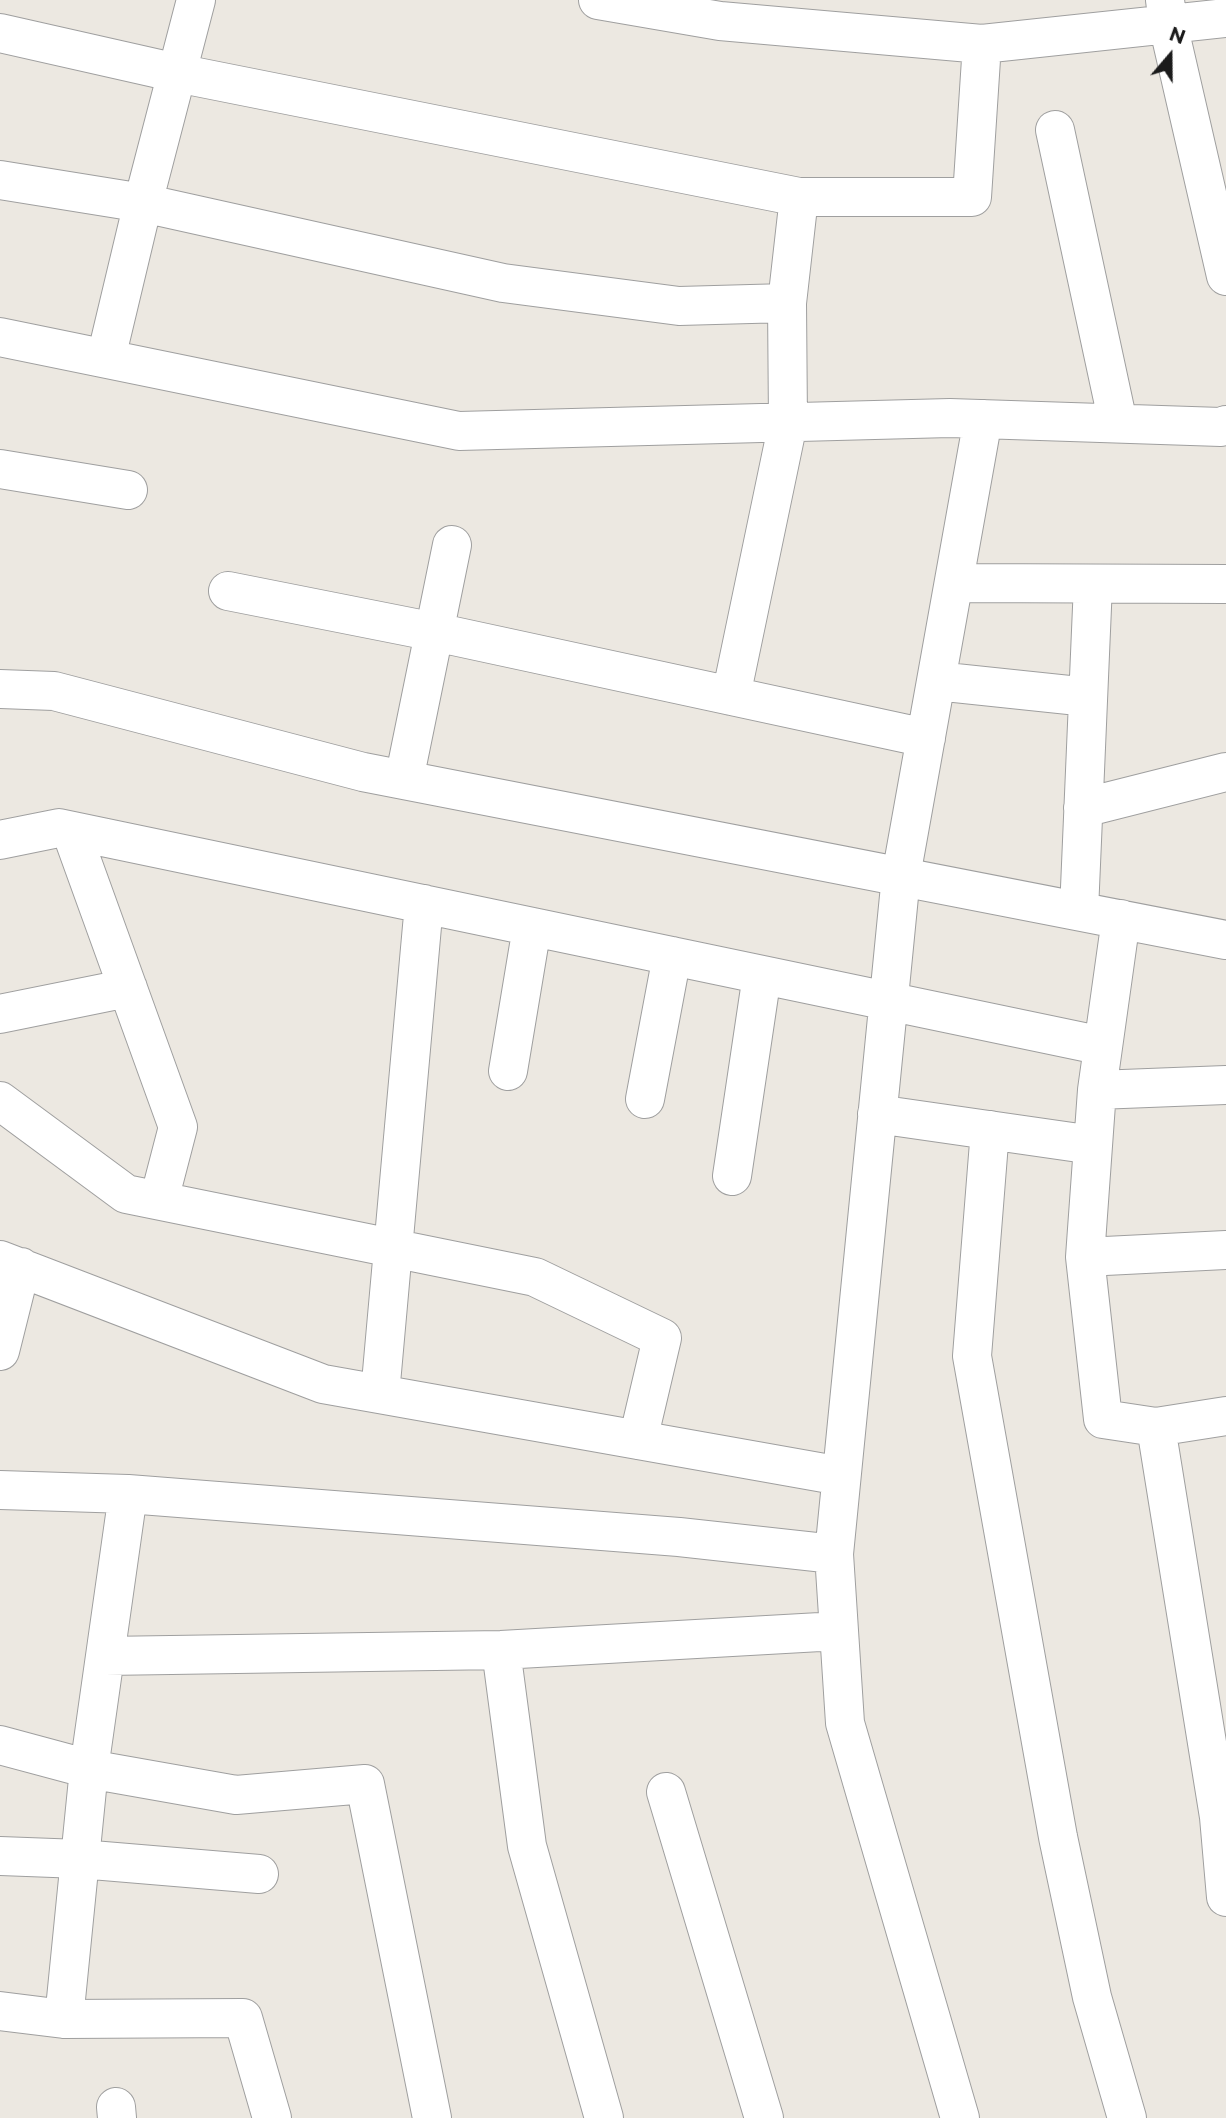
<!DOCTYPE html>
<style>
body{margin:0}
#map{position:relative;width:1226px;height:2118px;overflow:hidden;background:#ece8e1;font-family:Montserrat,sans-serif}
canvas{display:block}
.north{position:absolute;left:1135px;top:21px;width:70px;height:70px;-webkit-text-stroke:5px #fff;paint-order:stroke;rotate:20deg;font-size:19px;font-weight:700;line-height:28px;text-align:center;color:#1b1b1b}
.north::after{content:'';display:block;margin:auto;width:24px;height:32px;background:#1b1b1b;clip-path:polygon(50% 0,100% 100%,50% 72%,0 100%)}
</style>
<div id="map">
<canvas width="1226" height="2118"></canvas>
<div class="north">N</div>
</div>
<script>
const g = document.querySelector('canvas').getContext('2d');
g.lineJoin = 'round';
const toPath = rows => new Path2D(rows.map(r => 'M' + r).join(''));
function stroke(path, color, width, dash) { g.strokeStyle = color; g.lineWidth = width; g.lineCap = dash ? 'butt' : 'round'; g.setLineDash(dash || []); g.stroke(path); }
const minor = toPath([
 [598,0,720,21,982,44,1226,18],
 [1165,0,1168,24,1226,276],
 [0,33,177,73,799,197,972,197,982,44],
 [1055,130,1118,423],
 [0,180,143,203,503,283,679,306,787,303],
 [0,337,459,431,950,418,1221,427,1226,425],
 [106,358,143,203,196,0],
 [0,469,128,490],
 [954,583,1226,584],
 [228,591,435,632,926,738],
 [936,681,1088,697],
 [0,689,54,691,363,772,1226,940],
 [731,696,788,423,787,303,799,197],
 [404,780,452,545],
 [1083,808,1226,772],
 [71,831,178,1127,159,1200],
 [0,840,59,828,1103,1046],
 [1079,911,1093,584],
 [1121,919,1097,1090,1085,1257,1103,1419,1156,1427,1226,1416],
 [0,1014,128,988],
 [508,1071,532,927],
 [1097,1090,1226,1085],
 [645,1099,672,956],
 [0,1101,126,1194,535,1277,662,1338,638,1440],
 [877,1114,1093,1145],
 [990,1130,972,1356,1058,1837,1092,1997,1127,2118],
 [732,1176,762,975],
 [1085,1257,1226,1250],
 [0,1260,323,1384,841,1476],
 [0,1351,21,1267],
 [380,1394,424,904],
 [1156,1427,1219,1817,1226,1897],
 [0,1490,128,1494,679,1537,834,1554],
 [501,1650,527,1846,604,2118],
 [105,1656,501,1650,838,1631],
 [0,1745,89,1769,236,1795,365,1784,432,2118],
 [666,1792,764,2118],
 [0,1856,80,1859,259,1874],
 [0,2011,64,2019,243,2018,272,2118],
 [64,2019,89,1769,128,1494],
 [116,2107,117,2118],
 [960,2118,845,1723,834,1554,901,876,983,419]
]);
stroke(minor, '#9f9f9f', 40);
stroke(minor, '#fff', 38);
</script>
